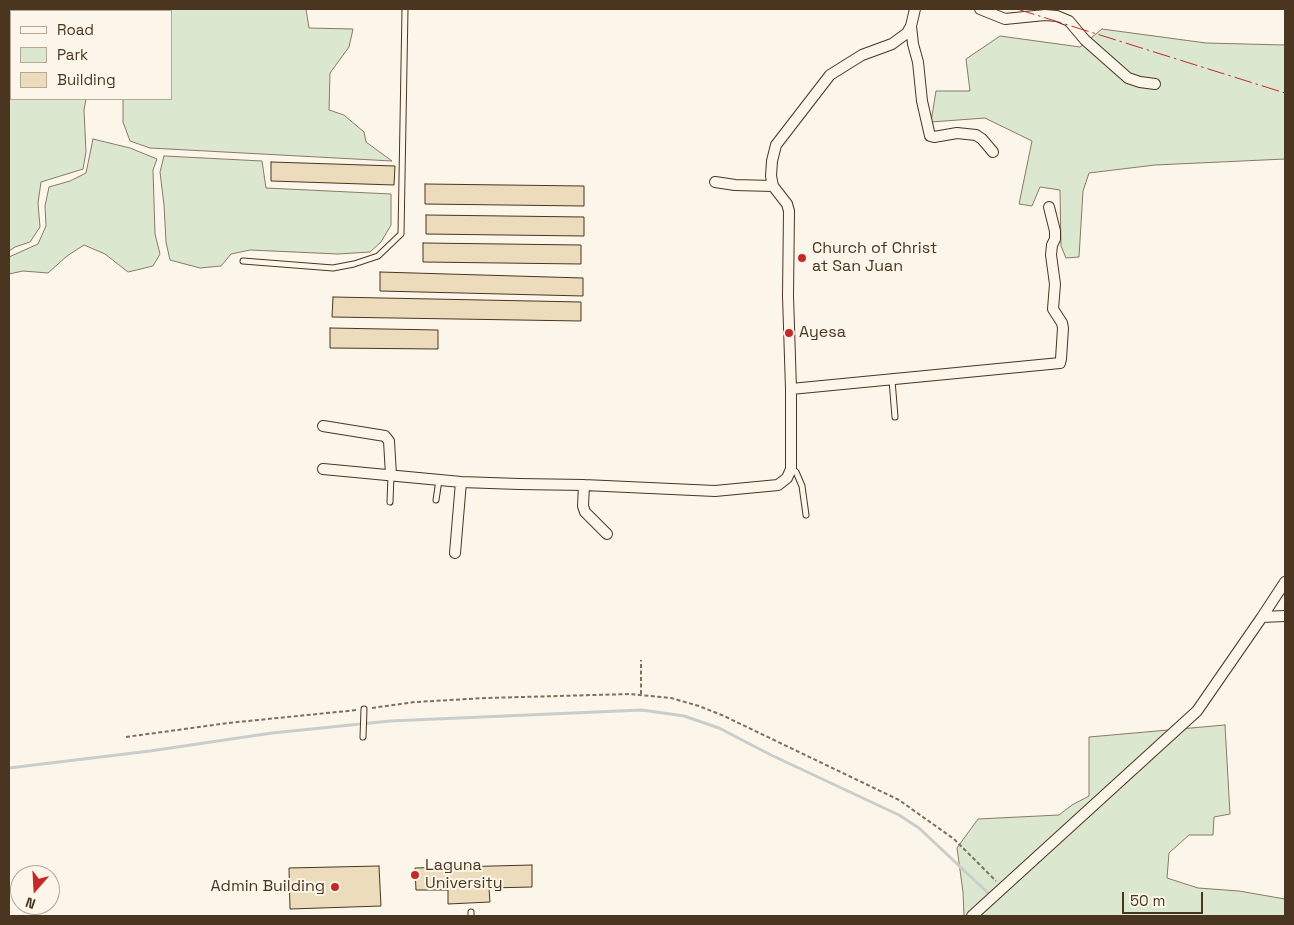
<!DOCTYPE html>
<style>
body{margin:0}
#map{position:relative;width:1294px;height:925px;overflow:hidden;background:#fbf6e9;font-family:"Space Grotesk",sans-serif}
canvas{display:block}
.frame{position:absolute;inset:0;border:10px solid #4a3520;pointer-events:none}
.legend{position:absolute;left:10px;top:10px;width:162px;height:90px;box-sizing:border-box;background:#fbf6e9;border:1px solid #b4a999;margin:0;padding:6px 9px;list-style:none;font-size:15px;color:#4a3520}
.legend li{display:flex;align-items:center;gap:10px;height:25px}
.legend b{width:25px;border:1px solid #b4a999}
.north{position:absolute;left:10px;top:865px;width:50px;height:50px;box-sizing:border-box;background:#fbf6e9;border:1px solid #b4a999;border-radius:50%;rotate:199deg;font-size:14px;font-weight:700;line-height:20px;text-align:center;color:#4a3520}
.north::after{content:'';display:block;margin:auto;width:18px;height:22px;background:#c62828;clip-path:polygon(50% 0,100% 100%,50% 72%,0 100%)}
.scale{position:absolute;left:1122px;top:892px;width:81px;height:22px;box-sizing:border-box;border:2px solid #4a3520;border-top:0;padding-left:6px;font-size:15px;line-height:18px;white-space:nowrap;color:#4a3520;-webkit-text-stroke:4px #fbf6e9;paint-order:stroke}
</style>
<div id="map">
<canvas width="1294" height="925"></canvas>
<div class="frame"></div>
<ul class="legend">
<li><b style="height:6px;background:#fbf6e9"></b>Road</li>
<li><b style="height:14px;background:#dce7d0"></b>Park</li>
<li><b style="height:14px;background:#ecdcbc"></b>Building</li>
</ul>
<div class="north">N</div>
<div class="scale">50 m</div>
</div>
<script>
const g = document.querySelector('canvas').getContext('2d');
g.lineJoin = 'round';
function paint(path, color) { g.fillStyle = color; g.fill(path, 'evenodd'); }
const toPath = rows => new Path2D(rows.map(r => 'M' + r).join(''));
function stroke(path, color, width, dash) { g.strokeStyle = color; g.lineWidth = width; g.lineCap = dash ? 'butt' : 'round'; g.setLineDash(dash || []); g.stroke(path); }
function label(font, color, halo, rows, align = 'center') {
  g.font = font + ' "Space Grotesk",sans-serif'; g.lineWidth = 4; g.setLineDash([]); g.textBaseline = 'middle'; g.strokeStyle = halo; g.fillStyle = color; for (const [text, x, y, turn = 0] of rows) {
    g.save(); g.translate(x, y); g.rotate((+turn || 0) * Math.PI / 180); g.textAlign = isNaN(turn) ? turn : align; if (halo) g.strokeText(text, 0, 0); g.fillText(text, 0, 0); g.restore();
  }
}
const green = toPath([
 [9,9,67,9,69,11,11,11,11,99,86,99,84,110,86,152,83,169,41,182,38,203,40,227,30,242,15,247,9,251,9,9],
 [73,9,306,9,309,28,353,29,349,47,330,73,329,110,344,115,364,132,366,142,392,161,150,148,130,141,123,122,123,99,171,99,171,11,76,11,73,9],
 [1102,29,1206,43,1285,45,1285,159,1155,165,1089,173,1083,191,1079,257,1066,258,1061,246,1060,190,1040,187,1032,206,1019,204,1032,141,985,118,931,122,936,91,970,91,966,59,1000,36,1080,47,1102,29],
 [93,139,130,148,157,159,153,170,155,234,160,254,153,266,128,272,105,254,84,245,67,256,48,273,23,271,9,274,9,257,38,244,46,226,45,206,49,187,70,181,86,173,93,139],
 [164,156,262,161,266,188,391,194,391,225,381,242,370,252,338,254,250,250,231,254,221,266,200,268,170,260,166,242,164,205,160,172,164,156],
 [1225,725,1230,814,1214,817,1213,835,1189,835,1169,853,1167,878,1198,888,1239,891,1285,899,1285,916,964,916,963,892,957,848,978,819,1059,815,1072,805,1089,796,1089,737,1225,725]
]);
const stream = toPath([
 [9,768,150,751,272,733,390,721,642,710,684,716,719,728,771,755,899,815,919,828,988,893]
]);
const building = toPath([
 [271,162,395,166,394,185,271,181,271,162],
 [425,184,584,186,584,206,425,204,425,184],
 [426,215,584,217,584,236,426,234,426,215],
 [423,243,581,245,581,264,423,262,423,243],
 [380,272,583,278,583,296,380,291,380,272],
 [333,297,581,302,581,321,332,317,333,297],
 [330,328,438,330,438,349,330,348,330,328],
 [532,865,532,887,489,888,490,902,448,904,448,890,416,890,415,868,532,865],
 [379,866,381,906,290,909,289,868,379,866]
]);
const path = toPath([
 [641,694,641,660],
 [372,708,415,702,486,698,630,694,671,698,699,706,724,716,899,800,954,839,996,881],
 [126,737,228,723,357,710]
]);
const service = toPath([
 [243,261,333,268,354,264,378,256,401,234,405,9],
 [892,380,895,417],
 [791,469,796,472,802,486,806,515],
 [436,500,439,480],
 [390,502,391,475],
 [363,737,364,709],
 [471,912,471,916]
]);
const minor = toPath([
 [915,9,911,26,907,33,892,44,862,55,830,75,776,145,772,161,771,176,773,186,787,204,789,211,788,296,791,389,1060,363,1061,359,1063,328,1062,323,1053,309,1055,284,1051,255,1052,245,1055,239,1055,231,1049,207],
 [980,9,1005,19,1045,15,1057,16,1069,21,1085,40,1128,78,1140,82,1155,84],
 [911,26,913,44,918,62,922,101,930,136,934,137,957,133,976,135,982,139,993,152],
 [715,182,735,185,773,186],
 [323,426,385,436,389,441,391,475],
 [323,469,461,482,519,484,584,485,715,491,778,485,787,478,791,469,791,389],
 [584,485,583,506,585,512,607,534],
 [455,553,461,482],
 [1262,617,1285,582],
 [972,916,1197,711,1262,617,1285,616]
]);
const power = toPath([
 [1017,9,1285,93]
]);
const markers = [
 [802,258,5,"#c62828"],
 [789,333,5,"#c62828"],
 [415,875,5,"#c62828"],
 [335,887,5,"#c62828"]
];
const poiNames = [
 ["Church of Christ",812,249],
 ["at San Juan",812,267],
 ["Ayesa",799,333],
 ["Laguna",425,866],
 ["University",425,884],
 ["Admin Building",325,887,"right"]
];
paint(green, '#dce7d0');
stroke(green, '#887966', 1);
stroke(stream, '#c9cecd', 3);
paint(building, '#ecdcbc');
stroke(building, '#4a3520', 1);
stroke(service, '#4a3520', 7);
stroke(minor, '#4a3520', 12);
stroke(path, '#7f6f5c', 2, [4, 2.5]);
stroke(service, '#fbf6e9', 5);
stroke(minor, '#fbf6e9', 10);
stroke(power, '#c62828', 1, [18, 4, 2.5, 4]);
for (const [x, y, r, color] of markers) { const dot = new Path2D(); dot.arc(x, y, r, 0, 2 * Math.PI); g.fillStyle = color; g.fill(dot); stroke(dot, '#fbf6e9', 2); }
label('16px', '#4a3520', '#fbf6e9', poiNames, 'left');
</script>
